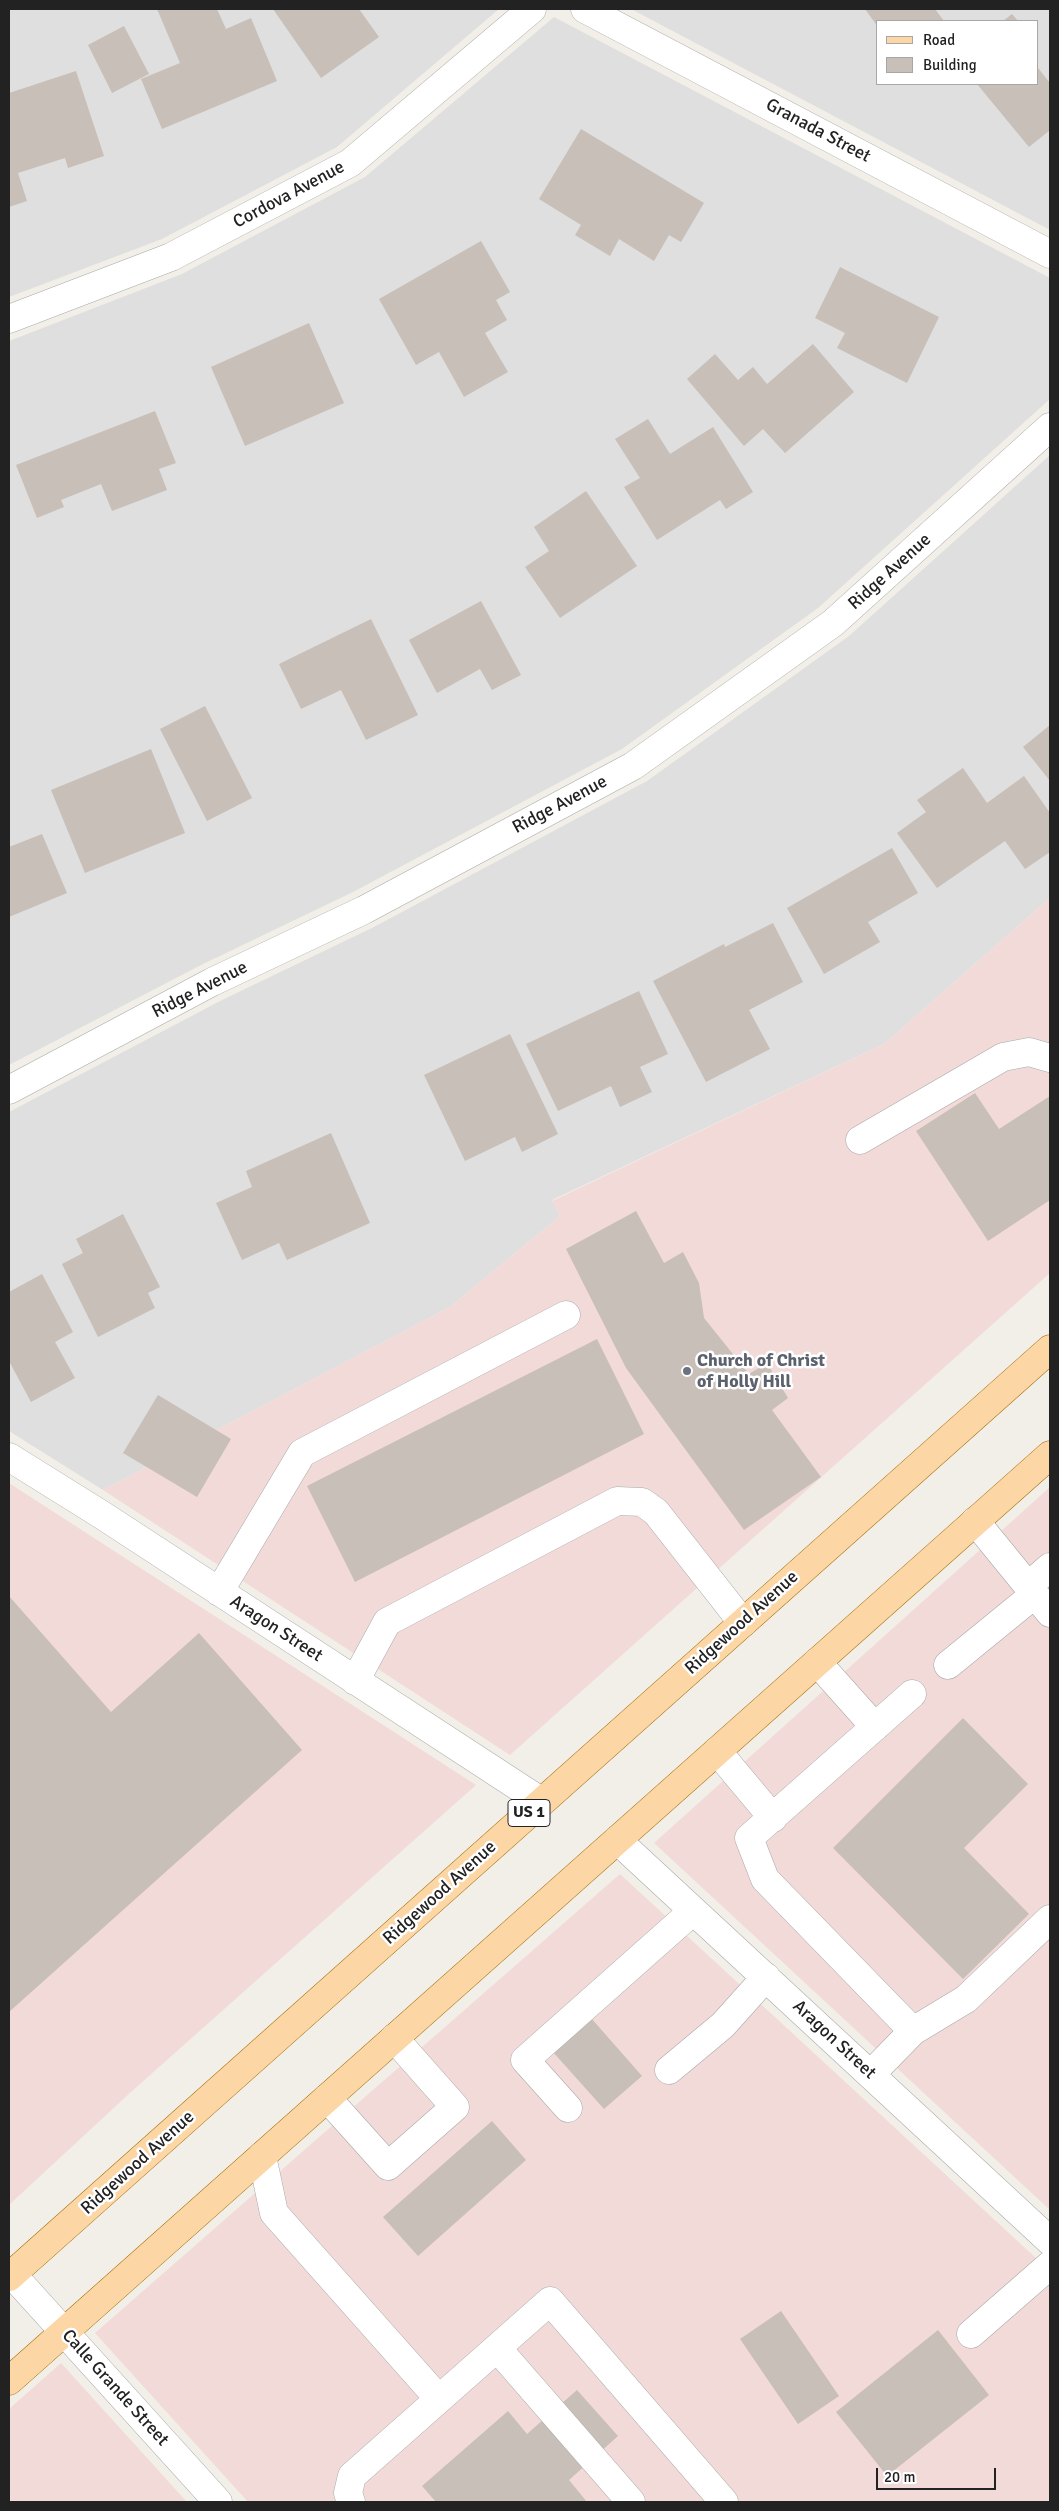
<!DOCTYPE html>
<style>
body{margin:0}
#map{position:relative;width:1059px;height:2511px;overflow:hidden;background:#f2efe9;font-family:Signika,sans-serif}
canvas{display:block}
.frame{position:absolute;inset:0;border:10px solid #222;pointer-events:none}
.legend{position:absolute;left:876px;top:20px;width:162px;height:65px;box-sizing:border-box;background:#fff;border:1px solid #a7a7a7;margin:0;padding:6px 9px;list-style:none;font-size:15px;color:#222}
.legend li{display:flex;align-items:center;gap:10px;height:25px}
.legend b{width:25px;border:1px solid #a7a7a7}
.scale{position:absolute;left:876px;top:2468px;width:120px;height:22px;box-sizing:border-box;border:2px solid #222;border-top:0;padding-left:6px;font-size:15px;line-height:18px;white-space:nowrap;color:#222;-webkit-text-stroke:4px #fff;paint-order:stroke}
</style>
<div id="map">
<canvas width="1059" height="2511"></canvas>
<div class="frame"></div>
<ul class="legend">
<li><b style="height:6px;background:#fcd6a4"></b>Road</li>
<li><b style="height:14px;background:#c7bfb8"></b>Building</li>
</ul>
<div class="scale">20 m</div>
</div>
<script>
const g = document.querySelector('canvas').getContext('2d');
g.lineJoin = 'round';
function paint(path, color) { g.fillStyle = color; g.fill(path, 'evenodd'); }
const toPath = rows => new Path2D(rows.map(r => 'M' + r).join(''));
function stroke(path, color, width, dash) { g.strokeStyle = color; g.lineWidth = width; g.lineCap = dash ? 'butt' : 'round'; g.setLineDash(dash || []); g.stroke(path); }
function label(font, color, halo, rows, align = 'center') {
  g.font = font + ' Signika,sans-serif'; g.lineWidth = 5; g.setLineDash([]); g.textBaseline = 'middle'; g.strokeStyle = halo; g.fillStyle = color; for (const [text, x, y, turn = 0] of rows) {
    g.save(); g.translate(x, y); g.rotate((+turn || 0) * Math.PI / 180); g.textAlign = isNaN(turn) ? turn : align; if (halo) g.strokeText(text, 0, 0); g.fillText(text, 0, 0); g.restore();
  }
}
const residential = toPath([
 [9,9,499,9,337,147,162,239,9,297],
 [631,9,1050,9,1050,230],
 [878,21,1038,21,1038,84,878,84],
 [554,17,1050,278,1050,399,818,608,622,749,353,892,201,965,9,1065,9,341,182,274,365,177],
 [1050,455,1050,898,884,1044,552,1200,560,1216,450,1307,103,1490,9,1431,9,1112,222,1000,374,927,647,781,849,636]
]);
const commercial = toPath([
 [1050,898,1050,1273,510,1755,103,1490,450,1307,560,1216,552,1201,884,1044],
 [9,1483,476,1785,131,2092,9,2205],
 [1050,1487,1050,2210,654,1843],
 [620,1874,1050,2271,1050,2502,248,2502,95,2333],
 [61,2363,187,2502,9,2502,9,2409]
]);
const building = toPath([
 [157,9,217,9,226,29,251,18,277,81,162,129,141,79,180,63],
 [273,9,359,9,379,37,321,78],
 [865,9,935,9,944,21,878,21,878,27],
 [1012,14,1018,21,1003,21],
 [124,26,149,74,112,93,88,45],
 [1038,68,1050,83,1050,130,1029,147,977,84,1038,84],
 [76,71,104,156,68,168,65,158,18,173,27,201,9,207,9,93],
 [581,129,704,203,681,242,669,235,654,261,619,239,610,256,575,235,581,225,539,199],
 [481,241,510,292,496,300,507,320,485,333,508,372,464,397,439,352,416,365,379,299],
 [840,267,939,317,907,383,837,348,845,333,815,318],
 [309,323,344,403,245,446,211,367],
 [813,344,854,392,785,453,763,429,744,446,687,379,715,354,738,380,753,367,767,384],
 [155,411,176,463,159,469,167,490,112,511,101,484,61,500,64,507,37,518,16,465],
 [648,419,670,454,713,427,753,492,726,509,720,500,657,540,624,487,640,478,615,439],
 [586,491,637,566,560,618,525,567,549,551,534,527],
 [481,601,521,675,492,690,480,669,437,693,409,640],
 [371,619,418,715,366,740,341,690,301,709,279,664],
 [205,706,252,798,207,821,160,729],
 [1050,725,1050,781,1023,747],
 [151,749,185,833,85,873,51,790],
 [963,768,987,803,1024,776,1050,813,1050,852,1025,869,1005,841,937,888,897,833,926,812,917,800],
 [42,834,67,893,9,917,9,847],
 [892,848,918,893,868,922,880,942,824,974,787,908],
 [773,923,803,982,749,1010,770,1049,706,1082,653,981,724,944,725,947],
 [639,991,668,1054,640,1067,652,1092,620,1107,611,1086,558,1111,526,1044],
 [510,1034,558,1134,522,1152,515,1137,465,1161,424,1075],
 [975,1093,999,1129,1050,1096,1050,1200,988,1241,916,1131],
 [331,1133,370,1223,287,1260,279,1243,242,1260,216,1203,252,1187,246,1171],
 [636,1211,664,1263,683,1252,699,1283,704,1318,749,1374,767,1363,788,1398,772,1410,821,1477,744,1530,626,1368,566,1249],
 [123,1214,160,1287,148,1293,155,1308,98,1337,62,1264,83,1253,76,1239],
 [42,1274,73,1332,55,1342,75,1378,31,1402,9,1361,9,1292],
 [597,1339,644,1434,355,1582,307,1486],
 [158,1395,231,1439,197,1497,123,1453],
 [9,1596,111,1712,199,1633,302,1750,9,2012],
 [963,1718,1028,1784,964,1848,1029,1914,963,1979,833,1848],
 [591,2018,642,2076,604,2109,553,2052],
 [492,2121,526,2160,418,2256,383,2217],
 [781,2311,839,2396,798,2424,740,2339],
 [938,2330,989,2395,887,2476,836,2412],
 [577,2390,618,2436,569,2480,587,2502,436,2502,422,2486,508,2411,527,2434]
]);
const minor = toPath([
 [585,9,1050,254],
 [9,319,171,257,350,163,532,9],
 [9,1090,212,982,364,910,633,766,833,623,1050,427],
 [860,1140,1003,1057,1029,1052,1050,1058],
 [9,1457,102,1515,542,1802],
 [975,1521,1050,1613],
 [1028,1586,1050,1567],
 [219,1592,302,1453,566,1315],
 [817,1662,875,1727],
 [948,1665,1035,1594],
 [355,1681,387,1622,617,1501,642,1502,656,1512,743,1623],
 [912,1694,749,1838,765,1879,913,2031],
 [717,1751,773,1818],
 [617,1840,1050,2241],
 [669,2070,723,2025,766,1977],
 [871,2074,913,2031,966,1999,1050,1919],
 [327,2098,388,2166,455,2107,394,2038],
 [568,2108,525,2060,693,1911],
 [262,2156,274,2213,439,2399],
 [9,2271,218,2502],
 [971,2334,1050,2265],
 [497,2348,631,2502],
 [351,2502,348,2493,352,2476,550,2301,724,2502]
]);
const major = toPath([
 [9,2277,1050,1349],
 [9,2381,1050,1455]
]);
const markers = [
 [687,1371,5,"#6b7280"]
];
const shields = [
 [529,1813,42]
];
const shieldNames = [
 ["US 1",529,1813]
];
const streetNames = [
 ["Granada Street",818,131,28],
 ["Cordova Avenue",289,195,-28],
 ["Ridge Avenue",890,572,-42],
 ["Ridge Avenue",560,805,-28],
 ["Ridge Avenue",200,990,-27],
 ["Ridgewood Avenue",742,1623,-42],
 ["Aragon Street",276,1629,33],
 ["Ridgewood Avenue",440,1893,-42],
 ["Aragon Street",834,2040,43],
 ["Ridgewood Avenue",138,2163,-42],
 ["Calle Grande Street",115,2388,48]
];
const worshipNames = [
 ["Church of Christ",697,1361],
 ["of Holly Hill",697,1382]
];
paint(residential, '#e0dfdf');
paint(commercial, '#f2dad9');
paint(building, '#c7bfb8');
stroke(minor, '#a9a9a9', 29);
stroke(major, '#a06b00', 29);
stroke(minor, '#fff', 28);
stroke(major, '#fcd6a4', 28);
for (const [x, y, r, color] of markers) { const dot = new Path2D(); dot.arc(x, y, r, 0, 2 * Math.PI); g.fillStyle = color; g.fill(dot); stroke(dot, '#fff', 2); }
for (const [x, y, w] of shields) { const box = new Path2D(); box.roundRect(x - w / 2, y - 13.5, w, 27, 4); g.fillStyle = '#fff'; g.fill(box); stroke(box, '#222', 1); }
label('bold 16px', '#222', null, shieldNames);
label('18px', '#222', '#fff', streetNames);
label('bold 18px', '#5b616d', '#fff', worshipNames, 'left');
</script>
